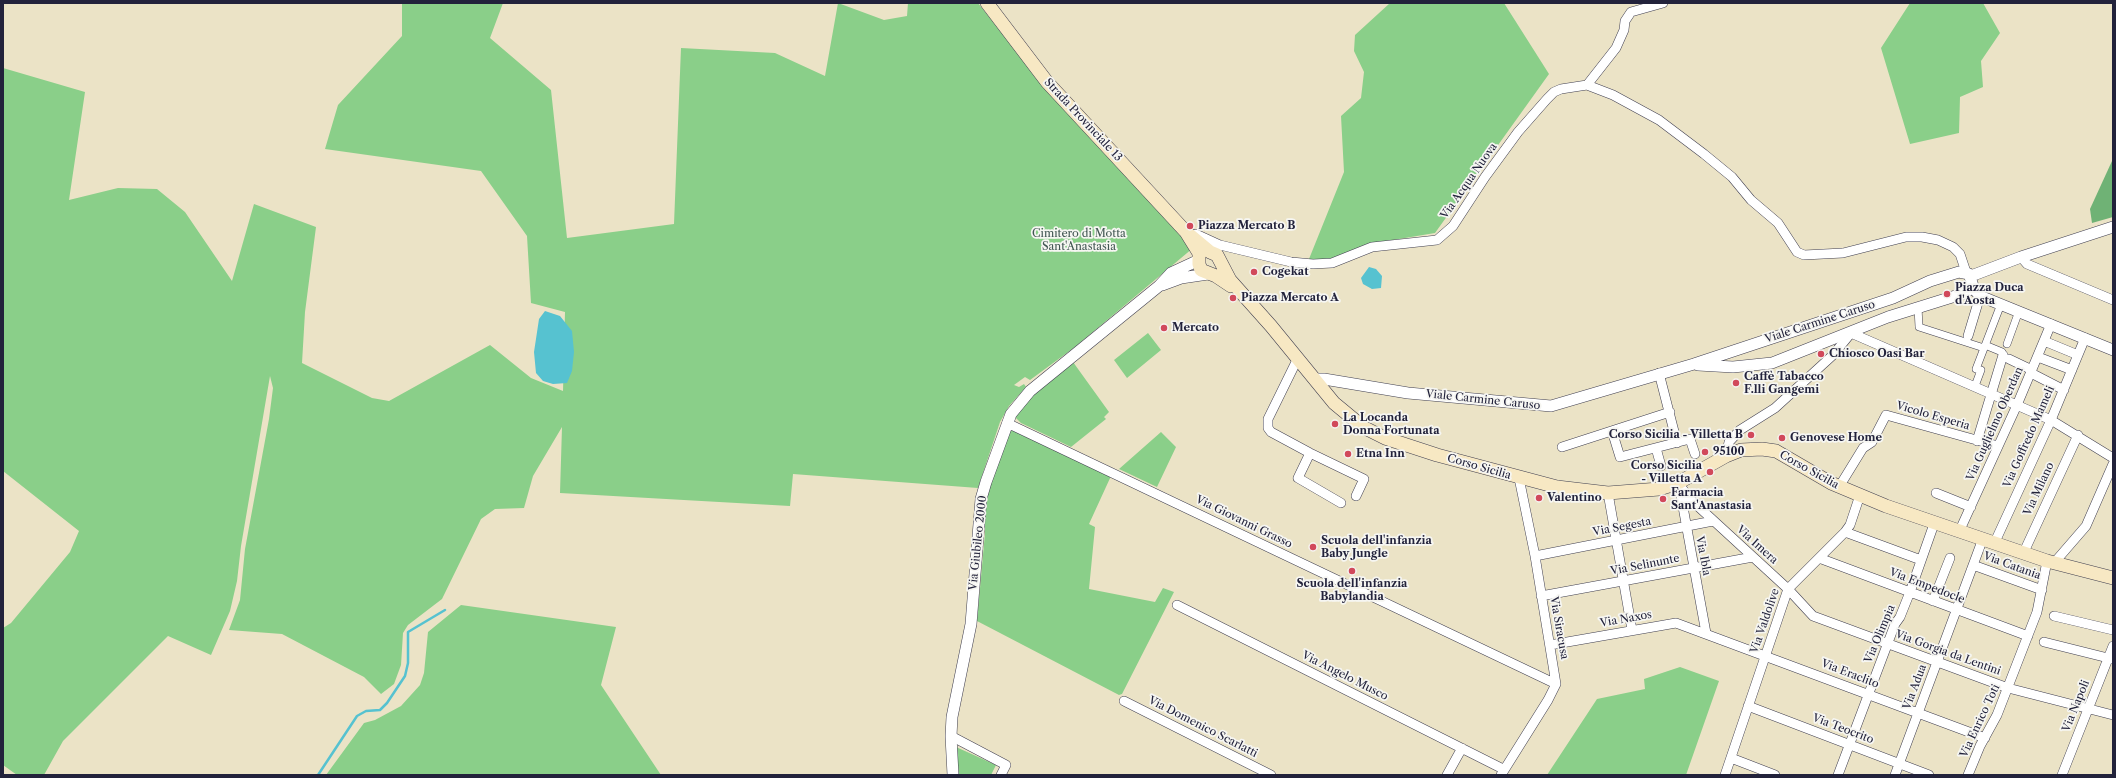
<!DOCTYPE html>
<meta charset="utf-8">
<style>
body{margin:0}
#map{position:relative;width:2116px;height:778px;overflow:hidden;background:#ebe3c6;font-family:"Libre Caslon Text",serif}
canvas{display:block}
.frame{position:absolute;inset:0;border:4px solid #22223b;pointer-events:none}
</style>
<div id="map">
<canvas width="2116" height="778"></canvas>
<div class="frame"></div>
</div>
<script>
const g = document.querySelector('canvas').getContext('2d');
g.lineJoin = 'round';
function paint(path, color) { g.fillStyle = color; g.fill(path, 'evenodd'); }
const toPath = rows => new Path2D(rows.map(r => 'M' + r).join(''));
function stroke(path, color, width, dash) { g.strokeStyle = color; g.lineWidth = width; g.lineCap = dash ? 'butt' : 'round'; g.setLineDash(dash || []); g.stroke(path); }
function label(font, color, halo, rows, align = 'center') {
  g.font = font + ' "Libre Caslon Text",serif'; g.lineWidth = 3.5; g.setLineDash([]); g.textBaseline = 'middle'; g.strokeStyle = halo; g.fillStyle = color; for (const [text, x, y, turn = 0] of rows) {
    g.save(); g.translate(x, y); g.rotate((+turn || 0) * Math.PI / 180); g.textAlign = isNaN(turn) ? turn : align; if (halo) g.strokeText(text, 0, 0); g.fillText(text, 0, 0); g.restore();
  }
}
const green = toPath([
 [402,3,503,3,490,38,551,90,567,238,674,224,681,48,775,53,825,76,838,3,884,20,907,16,908,3,978,3,1040,81,1193,248,1075,347,1030,380,1025,377,1014,385,1019,387,1024,384,1026,387,1009,406,1000,422,978,488,793,474,790,506,560,493,562,427,533,476,524,508,495,509,481,519,442,599,408,625,403,633,401,665,394,684,381,694,364,677,282,634,229,630,240,600,245,549,269,419,273,388,270,376,241,546,237,581,230,611,211,655,168,636,63,741,44,775,17,775,3,765,3,628,11,623,70,552,79,531,3,471,3,68,85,92,69,200,118,188,157,189,185,212,232,281,254,204,316,227,305,312,302,363,372,398,389,401,490,345,531,378,563,391,565,312,531,303,527,236,481,171,325,149,338,105,402,36],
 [1390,3,1504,3,1549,74,1435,233,1369,244,1330,259,1309,259,1344,172,1341,116,1361,98,1364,72,1354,51,1355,35],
 [1910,3,1983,3,2000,33,1981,61,1983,87,1960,97,1959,133,1910,144,1881,48],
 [1148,333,1161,350,1127,378,1114,360],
 [1073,362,1109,412,1104,417,1106,419,1071,447,1021,423,1015,417,1033,395],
 [1009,431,1017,431,1111,476,1089,524,1095,527,1089,589,1155,602,1163,588,1174,592,1122,694,1119,695,977,621,985,533,984,508,987,489],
 [1161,432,1176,447,1157,487,1119,469],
 [461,605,616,627,601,685,661,775,326,775,364,723,375,720,401,706,420,685,424,673,428,632],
 [1680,667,1719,681,1686,775,1547,775,1597,699,1645,689,1644,679],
 [956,747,996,765,991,775,959,775]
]);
const forest = toPath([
 [2112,161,2113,217,2092,223,2090,209]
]);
const water = toPath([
 [1369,267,1376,269,1382,276,1381,288,1372,289,1363,284,1361,278],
 [545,311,560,316,572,331,574,352,572,371,567,383,553,384,543,381,536,373,534,352,539,319]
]);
const stream = toPath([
 [318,775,357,716,366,711,380,710,387,703,405,676,408,663,408,632,445,610]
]);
const pedestrian = toPath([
 [1918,307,1919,327,1984,348],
 [2007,344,2019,311],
 [1985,345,2002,352,2003,355],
 [1975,386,1981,370,1976,369,2001,304]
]);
const minor = toPath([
 [1587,85,1616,48,1624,30,1625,21,1631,12,1663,3],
 [1196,234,1220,245],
 [1214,253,1220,245,1291,262,1313,264,1332,263,1372,247,1437,240,1453,226,1485,177,1518,132,1547,99,1554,92,1561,89,1587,85,1613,95,1659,120,1704,154,1732,177,1751,200,1778,223,1797,252,1804,255,1843,253,1906,237,1922,237,1938,240,1953,247,1960,254,1966,272],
 [2021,257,2027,264,2113,300],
 [1968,336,1980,296],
 [2044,341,2078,355],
 [2038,357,2072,370],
 [1298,358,1268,419,1268,428,1271,432,1310,453,1364,479,1356,496],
 [2009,359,2032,370],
 [1659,373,1677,443],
 [2031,373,2064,390],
 [1007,423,1556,684],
 [1612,431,1620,457,1690,439,1695,454],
 [1977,441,2003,355],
 [1562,447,1670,412],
 [1656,448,1661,466],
 [1310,453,1298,478,1341,503],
 [1726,456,1729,442,1740,430,1775,408,1833,355,1851,333,2051,420,2113,458],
 [1678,483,1690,499,1788,589,1813,616,2008,688,2113,715],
 [1679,485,1706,633],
 [1839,487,1863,448,1872,442,1886,415,1998,446],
 [1608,493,1632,630],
 [1936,493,1971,507],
 [1845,532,1921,560],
 [1959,532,2017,405,2051,324],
 [1994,544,2051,420,2085,338],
 [2023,554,2078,435],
 [1535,556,1713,521],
 [1819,558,2028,636],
 [2054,563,2086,526,2113,464],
 [1973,565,2042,590],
 [1541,596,1753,557],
 [1933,601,1950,558],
 [1177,605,1503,769],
 [2054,616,2113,630],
 [2044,642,2112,659],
 [1550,645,1676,623,1985,738],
 [1124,701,1271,775],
 [1748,706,1929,775],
 [951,736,1006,765,1001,775],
 [1731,758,1775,775],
 [1447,775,1462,748],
 [1501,775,1548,700,1556,684,1535,556,1519,478],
 [1725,775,1788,589,1845,532,1850,525,1860,495],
 [1838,775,1895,624,1900,617,1910,592,1934,524],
 [1895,775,1982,541],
 [1968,775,1980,746,1997,715,2037,612,2047,561],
 [2062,775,2113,646]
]);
const tertiary = toPath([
 [1971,276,2021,257,2113,227],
 [1162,285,1181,278,1208,274],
 [1698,365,1733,367,1772,363,1888,317,1965,293,1970,289,1972,284],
 [1315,379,1324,379,1408,393,1551,406,1694,364,1893,298,1930,281,1959,272,1969,274,1974,289,1980,296,2113,350],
 [953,775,951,736,952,717,971,624,981,499,986,482,1011,414,1030,391,1159,286,1171,273,1199,260]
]);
const secondary = toPath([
 [987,3,1047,82,1186,232,1199,253,1199,264,1201,270,1216,276,1231,286],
 [1186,232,1210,252,1217,255,1230,280,1271,326,1334,403,1363,427,1385,438,1437,455,1557,487,1608,493,1659,489,1678,483,1726,456,1741,450,1762,449,1776,451,1831,483,1886,506,2047,561,2113,578]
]);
const markers = [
 [1190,226,4,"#d1495b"],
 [1254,272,4,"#d1495b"],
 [1947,294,4,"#d1495b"],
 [1233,298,4,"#d1495b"],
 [1164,328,4,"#d1495b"],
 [1821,354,4,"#d1495b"],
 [1736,383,4,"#d1495b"],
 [1335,424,4,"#d1495b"],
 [1751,435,4,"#d1495b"],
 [1782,438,4,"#d1495b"],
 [1705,452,4,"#d1495b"],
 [1348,454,4,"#d1495b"],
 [1710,472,4,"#d1495b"],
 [1539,498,4,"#d1495b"],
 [1663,499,4,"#d1495b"],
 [1313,547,4,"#d1495b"],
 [1352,571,4,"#d1495b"]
];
const streetNames = [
 ["Strada Provinciale 13",1083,120,47],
 ["Via Acqua Nuova",1469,181,-55],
 ["Viale Carmine Caruso",1820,322,-18],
 ["Viale Carmine Caruso",1483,400,6],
 ["Vicolo Esperia",1933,416,16],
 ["Via Guglielmo Oberdan",1995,424,-66],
 ["Via Goffredo Mameli",2029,437,-66],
 ["Corso Sicilia",1479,467,16],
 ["Corso Sicilia",1809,470,29],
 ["Via Milano",2039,489,-65],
 ["Via Giovanni Grasso",1244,522,26],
 ["Via Segesta",1622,527,-11],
 ["Via Giubileo 2000",978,543,-84],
 ["Via Imera",1757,545,42],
 ["Via Ibla",1703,556,79],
 ["Via Selinunte",1645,565,-11],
 ["Via Catania",2012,566,20],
 ["Via Empedocle",1927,586,21],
 ["Via Naxos",1626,619,-10],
 ["Via Valdolive",1765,621,-71],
 ["Via Siracusa",1559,628,80],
 ["Via Olimpia",1880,634,-67],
 ["Via Gorgia da Lentini",1948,653,20],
 ["Via Eraclito",1850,674,21],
 ["Via Angelo Musco",1345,676,27],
 ["Via Adua",1915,687,-69],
 ["Via Napoli",2076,706,-68],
 ["Via Enrico Toti",1980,721,-65],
 ["Via Domenico Scarlatti",1203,727,27],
 ["Via Teocrito",1843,729,21]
];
const poiNames = [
 ["Piazza Mercato B",1198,226],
 ["Cogekat",1262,272],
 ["Piazza Duca",1955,288],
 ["d'Aosta",1955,301],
 ["Piazza Mercato A",1241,298],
 ["Mercato",1172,328],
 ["Chiosco Oasi Bar",1829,354],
 ["Caffè Tabacco",1744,377],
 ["F.lli Gangemi",1744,390],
 ["La Locanda",1343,418],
 ["Donna Fortunata",1343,431],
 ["Corso Sicilia - Villetta B",1743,435,"right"],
 ["Genovese Home",1790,438],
 ["95100",1713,452],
 ["Etna Inn",1356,454],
 ["Corso Sicilia",1702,466,"right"],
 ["- Villetta A",1702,479,"right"],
 ["Farmacia",1671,493],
 ["Sant'Anastasia",1671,506],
 ["Valentino",1547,498],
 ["Scuola dell'infanzia",1321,541],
 ["Baby Jungle",1321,554],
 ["Scuola dell'infanzia",1352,584,"center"],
 ["Babylandia",1352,597,"center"]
];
const parkNames = [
 ["Cimitero di Motta",1079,234],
 ["Sant'Anastasia",1079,247]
];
paint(green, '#8acf89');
paint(forest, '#6fb275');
paint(water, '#56c2d0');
stroke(stream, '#56c2d0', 2.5);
stroke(pedestrian, '#403f50', 8);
stroke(minor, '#403f50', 10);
stroke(tertiary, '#403f50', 12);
stroke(secondary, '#403f50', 14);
stroke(pedestrian, '#fff', 7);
stroke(minor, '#fff', 9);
stroke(tertiary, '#fff', 11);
stroke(secondary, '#f7e8c3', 13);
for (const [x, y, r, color] of markers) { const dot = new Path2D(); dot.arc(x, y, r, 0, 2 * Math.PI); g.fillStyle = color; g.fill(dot); stroke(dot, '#f6f6f2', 1.5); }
label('11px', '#22223b', '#f6f6f2', streetNames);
label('bold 11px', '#22223b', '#f6f6f2', poiNames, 'left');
label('11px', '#415652', '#f6f6f2', parkNames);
</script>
